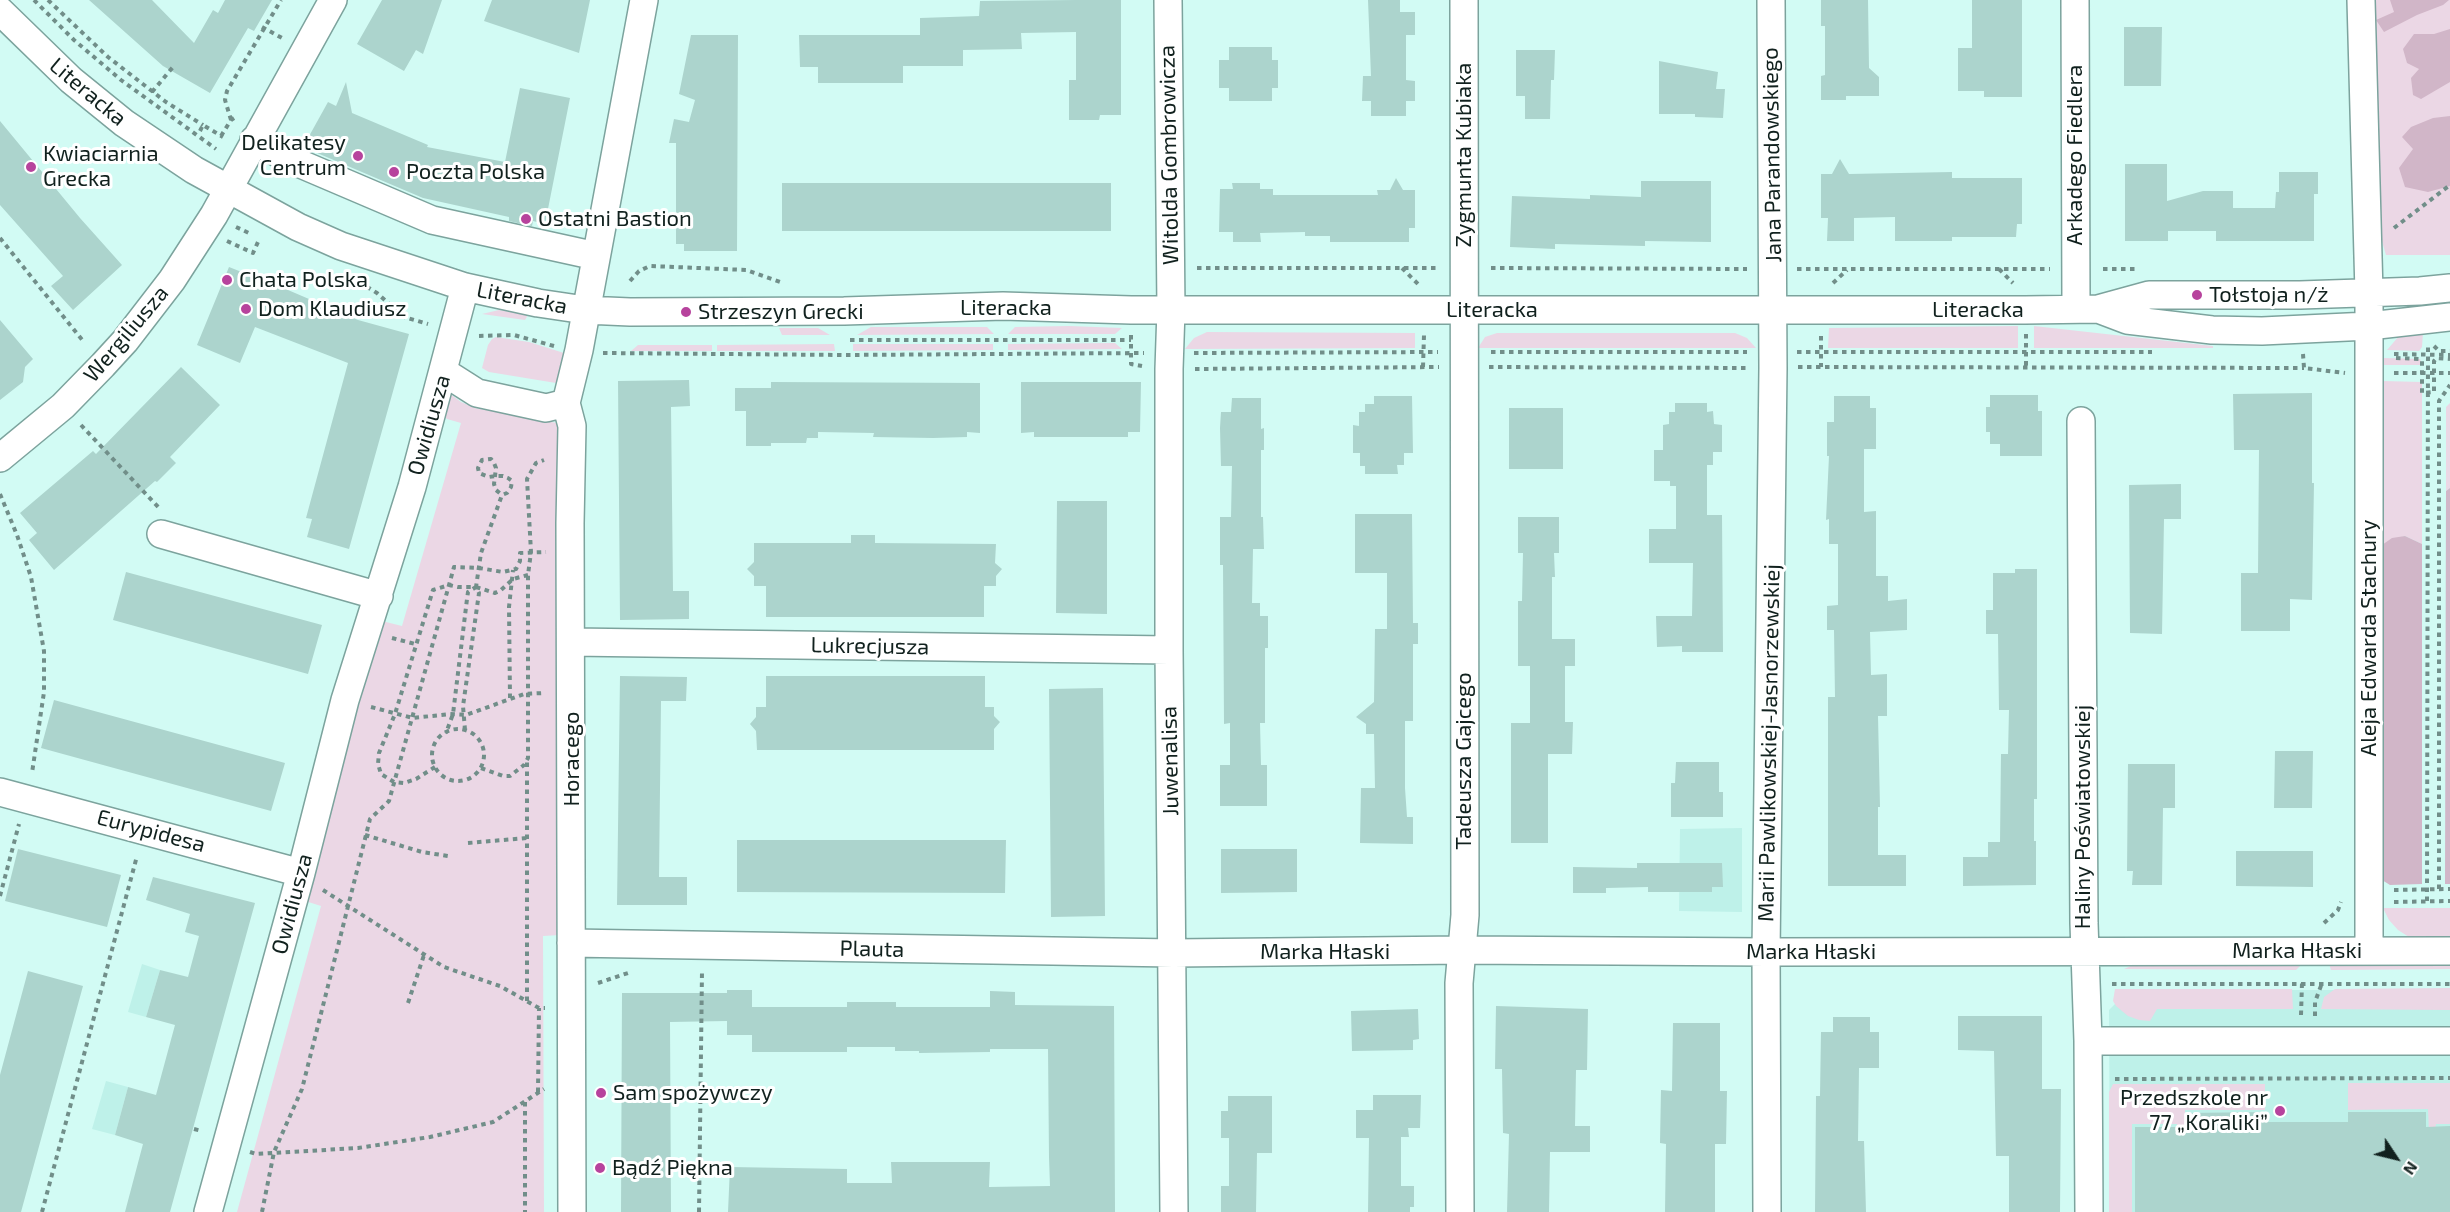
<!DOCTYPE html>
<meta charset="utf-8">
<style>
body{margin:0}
#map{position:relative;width:2450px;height:1212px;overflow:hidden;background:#d2fbf4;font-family:"Exo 2",sans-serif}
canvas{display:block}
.north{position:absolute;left:2366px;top:1128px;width:60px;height:60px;-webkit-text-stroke:4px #fff;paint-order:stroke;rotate:125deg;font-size:16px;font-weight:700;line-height:24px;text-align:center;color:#11211e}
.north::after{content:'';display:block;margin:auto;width:21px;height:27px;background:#11211e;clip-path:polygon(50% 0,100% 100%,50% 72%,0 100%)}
</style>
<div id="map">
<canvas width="2450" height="1212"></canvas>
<div class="north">N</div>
</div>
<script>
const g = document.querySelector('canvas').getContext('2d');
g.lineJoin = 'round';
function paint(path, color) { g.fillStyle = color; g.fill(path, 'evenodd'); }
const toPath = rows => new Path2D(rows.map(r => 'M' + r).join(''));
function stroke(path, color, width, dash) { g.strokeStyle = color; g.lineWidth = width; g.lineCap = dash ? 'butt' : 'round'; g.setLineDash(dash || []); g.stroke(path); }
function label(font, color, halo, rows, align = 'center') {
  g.font = font + ' "Exo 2",sans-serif'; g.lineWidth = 6; g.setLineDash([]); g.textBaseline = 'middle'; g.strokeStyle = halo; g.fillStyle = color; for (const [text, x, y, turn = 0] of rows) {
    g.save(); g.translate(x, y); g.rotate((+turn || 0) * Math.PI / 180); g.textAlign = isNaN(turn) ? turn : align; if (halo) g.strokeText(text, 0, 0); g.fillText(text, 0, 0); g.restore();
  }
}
const built = toPath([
 [1742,828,1742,912,1679,911,1680,829],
 [142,964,160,970,146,1017,128,1012],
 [2129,990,2450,990,2450,1212,2110,1212,2109,1010],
 [106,1081,128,1087,115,1135,92,1129]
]);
const green = toPath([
 [2371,0,2450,0,2450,255,2386,255,2376,221],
 [499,310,528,315,525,320,482,314],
 [1069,326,1122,328,1115,334,1008,334,1015,327],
 [2018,326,2018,348,1828,348,1829,328],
 [2034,326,2213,346,2213,348,2034,348],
 [871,327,987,327,994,334,857,335],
 [779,328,818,328,830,335,782,335],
 [1207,332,1415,333,1415,348,1185,349,1194,338],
 [2423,332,2422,347,2419,351,2387,350,2399,336],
 [1497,333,1735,333,1747,338,1756,348,1478,348,1485,337],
 [496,337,529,342,564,353,565,366,561,378,556,383,489,372,482,368,488,345,492,339],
 [1115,343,1122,349,1008,350,1008,344],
 [834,344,835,351,717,351,717,345],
 [853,344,993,344,993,350,853,351],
 [638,345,712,345,712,351,631,351],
 [2384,358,2420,359,2422,365,2384,365],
 [2382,381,2422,382,2422,544,2405,536,2382,545],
 [449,393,461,402,475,408,557,423,559,428,560,935,543,936,544,1212,237,1212,321,906,302,900,378,620,402,626,461,423,447,419,443,415],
 [2450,403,2450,488,2446,491,2446,407],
 [2383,908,2450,908,2450,939,2409,937,2398,930,2389,920],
 [2450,963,2450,969,2331,970,2329,964],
 [2302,964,2296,970,2124,969,2133,965],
 [2450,988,2450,1010,2321,1009,2324,997,2335,989],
 [2115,989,2292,989,2293,1009,2157,1009,2150,1021,2139,1020,2128,1016,2116,1006,2113,1001],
 [2348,1083,2450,1083,2450,1124,2436,1124,2435,1132,2429,1132,2428,1109,2348,1110],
 [2113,1084,2265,1084,2265,1110,2185,1110,2185,1132,2178,1132,2177,1124,2132,1124,2132,1212,2109,1212,2109,1092]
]);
const forest = toPath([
 [2390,0,2449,0,2443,5,2417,15,2384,32,2376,20,2394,12],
 [2450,29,2450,82,2421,99,2413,95,2411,78,2419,69,2407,63,2403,49,2414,34,2434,34],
 [2450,116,2450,186,2428,192,2405,187,2399,168,2413,149,2402,137,2411,127,2433,118],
 [2450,488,2450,884,2445,884,2446,491],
 [2405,536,2422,544,2422,884,2390,885,2382,880,2382,545,2392,538]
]);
const building = toPath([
 [89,0,152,0,194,43,213,10,218,13,225,0,272,0,254,31,248,28,210,93,163,66],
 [382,0,442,0,423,54,416,50,404,71,357,44],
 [492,0,590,0,579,53,484,21],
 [1076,0,1121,0,1121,115,1100,115,1099,120,1069,120,1069,80,1076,80,1076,32,1021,33,1022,49,963,50,963,66,903,66,903,83,818,83,818,67,800,67,799,35,920,35,920,18,979,16,980,1],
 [1368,0,1400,0,1400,12,1415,12,1415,35,1406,35,1406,80,1415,81,1415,101,1406,101,1406,116,1371,116,1371,101,1362,101,1363,76,1371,76],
 [1821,0,1868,0,1869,68,1879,77,1879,96,1846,96,1846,100,1821,100,1821,76,1825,75,1825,26,1821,26],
 [1972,0,2022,0,2022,97,1984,97,1984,91,1958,91,1958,48,1972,48],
 [2124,27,2162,27,2161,86,2124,86],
 [691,35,738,35,737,251,684,251,684,244,676,244,676,143,669,143,674,119,689,122,695,100,679,94],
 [1229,47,1272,47,1272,60,1278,60,1278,88,1272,88,1272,101,1229,101,1229,88,1219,88,1219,60,1229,60],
 [1516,50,1555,50,1554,80,1551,80,1550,119,1525,119,1525,96,1516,96],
 [1659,61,1718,72,1716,89,1725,89,1723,118,1695,117,1695,114,1659,114],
 [346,82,352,113,428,145,427,147,505,162,520,88,570,98,545,224,533,221,532,226,526,225,509,221,509,217,423,198,303,147,328,102,336,106],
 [0,121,80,218,122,265,73,310,51,286,63,276,0,205],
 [1840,159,1849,174,1952,172,1952,178,2022,178,2022,224,2017,224,2016,237,1952,237,1952,241,1895,241,1895,217,1854,218,1854,241,1827,241,1828,218,1821,218,1821,174,1832,174],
 [2125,164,2167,164,2167,201,2203,191,2233,191,2233,208,2275,208,2276,192,2279,192,2279,172,2318,172,2318,194,2314,194,2314,241,2216,241,2216,231,2168,231,2168,241,2125,241],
 [1396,178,1403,190,1415,190,1415,228,1409,228,1409,242,1330,242,1330,236,1305,236,1305,232,1260,233,1261,242,1233,242,1233,232,1219,232,1220,189,1233,189,1232,183,1260,183,1260,189,1273,189,1273,195,1378,195,1377,190,1390,190],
 [1641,181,1711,181,1711,242,1645,241,1645,246,1555,244,1555,249,1510,247,1512,196,1590,199,1590,195,1641,197],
 [782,183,1111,183,1111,231,782,231],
 [229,267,267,282,269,278,289,286,288,290,358,320,409,334,349,549,307,537,312,519,306,518,348,363,255,327,240,363,197,345],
 [0,320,33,359,25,367,23,382,0,400],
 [181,367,220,405,170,457,176,463,157,482,155,481,54,570,29,540,37,533,20,513,93,451,96,454],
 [689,380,690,406,671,407,673,591,689,591,689,619,620,620,618,381],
 [771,382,980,383,980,433,967,432,967,437,933,438,873,437,874,433,818,432,818,438,807,438,806,443,771,443,771,446,746,446,746,411,735,411,735,388,771,388],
 [1021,382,1141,382,1140,432,1128,432,1128,437,1034,437,1034,432,1021,433],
 [2312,393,2312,483,2314,483,2312,600,2290,599,2290,631,2241,631,2241,573,2258,573,2259,450,2234,450,2233,394],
 [1990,395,2038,395,2038,411,2042,411,2042,456,2000,456,2000,444,1990,444,1990,432,1986,432,1986,407,1990,407],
 [1374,396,1412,396,1413,453,1404,453,1404,465,1397,465,1398,474,1365,474,1365,466,1360,466,1360,453,1353,453,1353,425,1359,426,1359,412,1365,412,1365,404,1374,404],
 [1834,396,1870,396,1870,408,1876,408,1876,449,1864,449,1864,512,1876,511,1876,576,1888,576,1888,601,1907,599,1907,630,1870,632,1871,675,1887,674,1887,716,1878,716,1880,807,1878,807,1878,855,1906,855,1906,886,1828,886,1828,697,1835,697,1834,630,1827,630,1827,606,1838,605,1838,544,1829,544,1829,519,1826,520,1829,456,1827,456,1827,422,1834,422],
 [1232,398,1261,398,1261,429,1264,428,1264,450,1261,450,1261,517,1263,517,1264,549,1253,549,1252,603,1260,603,1260,616,1268,616,1268,648,1265,648,1265,723,1260,723,1261,765,1267,765,1267,806,1220,806,1220,765,1230,765,1230,723,1224,724,1223,565,1220,565,1220,517,1231,517,1232,466,1221,466,1220,428,1221,412,1231,412],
 [1675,403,1707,403,1707,412,1713,411,1714,424,1722,425,1722,452,1713,452,1713,465,1707,465,1707,515,1722,515,1723,652,1682,652,1682,646,1657,647,1656,616,1692,616,1693,563,1649,563,1649,529,1676,529,1676,486,1670,486,1670,481,1654,481,1654,450,1663,450,1663,425,1669,424,1669,412,1675,412],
 [1509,408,1563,408,1563,469,1509,469],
 [2181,484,2181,519,2164,519,2162,634,2130,633,2129,485],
 [1057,501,1107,501,1107,614,1056,613],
 [1355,514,1412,514,1413,623,1418,623,1418,644,1413,644,1413,721,1405,721,1405,788,1407,817,1413,817,1413,844,1360,843,1361,788,1375,788,1374,734,1366,734,1366,724,1356,717,1374,702,1375,629,1387,629,1387,573,1355,573],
 [1518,517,1559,517,1559,553,1554,553,1555,577,1552,577,1552,639,1575,639,1575,666,1565,666,1565,722,1573,722,1572,754,1548,754,1548,843,1511,843,1511,723,1530,723,1530,666,1518,666,1518,601,1522,601,1523,553,1518,553],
 [851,535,875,535,875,543,996,544,995,563,1002,569,996,576,996,586,984,586,984,617,766,617,766,586,754,586,754,576,747,569,754,562,754,543,851,543],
 [2015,569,2037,569,2037,799,2034,799,2034,841,2036,841,2036,885,1963,886,1963,857,1988,857,1988,842,2000,842,2001,754,2008,754,2009,710,1999,710,1998,634,1986,634,1986,610,1993,610,1993,573,2015,573],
 [126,572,322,625,308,674,113,620],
 [620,676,687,677,686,701,661,701,659,877,687,877,687,905,617,905],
 [766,676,985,676,985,707,994,707,994,716,1000,722,994,729,994,750,757,750,756,731,750,724,756,717,756,707,766,707],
 [1103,688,1105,916,1051,917,1049,689],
 [54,700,285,763,271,811,41,748],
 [2275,751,2313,751,2312,808,2274,808],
 [1676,762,1719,762,1719,792,1723,792,1723,817,1671,817,1671,783,1675,783],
 [2128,764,2175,764,2175,808,2163,808,2162,885,2132,885,2133,871,2127,871],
 [737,840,1006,840,1005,893,737,892],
 [18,849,121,875,107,927,5,901],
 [1221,849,1297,849,1297,892,1221,893],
 [2236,851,2313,851,2313,887,2236,886],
 [1637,863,1722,863,1723,887,1712,887,1712,892,1648,892,1648,887,1606,888,1606,893,1573,893,1573,867,1637,868],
 [153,877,255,903,170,1212,125,1212,143,1144,115,1135,128,1087,156,1095,175,1025,146,1017,160,970,188,977,199,936,185,932,190,914,146,900],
 [28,971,83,986,21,1212,0,1212,0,1075],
 [727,990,752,990,752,1007,847,1007,847,1002,896,1002,896,1007,990,1007,990,991,1015,992,1015,1005,1114,1006,1115,1212,728,1212,730,1167,847,1169,847,1183,892,1183,891,1162,990,1162,989,1187,1050,1186,1049,1157,1048,1049,990,1049,990,1052,919,1053,919,1051,895,1051,895,1047,847,1047,847,1052,752,1052,752,1035,727,1035,727,1021,670,1022,671,1212,621,1212,622,993,727,993],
 [1496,1006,1588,1009,1587,1070,1576,1070,1575,1126,1590,1126,1590,1152,1550,1152,1549,1212,1507,1212,1509,1134,1503,1133,1502,1069,1495,1069],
 [1418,1009,1419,1039,1413,1040,1413,1050,1352,1051,1351,1011],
 [1958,1016,2042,1016,2042,1089,2061,1089,2060,1212,2009,1212,2009,1156,1996,1156,1994,1051,1958,1050],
 [1833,1017,1870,1017,1870,1032,1879,1032,1879,1068,1859,1068,1858,1141,1864,1141,1866,1212,1815,1212,1816,1096,1820,1096,1821,1032,1833,1032],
 [1673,1023,1720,1023,1720,1091,1727,1091,1726,1144,1715,1144,1715,1212,1665,1212,1666,1144,1660,1143,1661,1090,1672,1091],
 [1373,1095,1421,1095,1420,1128,1408,1128,1409,1137,1401,1137,1401,1186,1414,1186,1414,1207,1410,1207,1410,1212,1368,1212,1369,1138,1356,1138,1356,1110,1373,1110],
 [1228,1096,1272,1096,1272,1153,1257,1153,1256,1212,1221,1212,1221,1186,1229,1186,1229,1138,1221,1138,1221,1111,1228,1111],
 [2265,1112,2265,1122,2348,1122,2348,1112,2426,1112,2426,1127,2450,1126,2450,1212,2135,1212,2135,1127,2187,1127,2187,1113]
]);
const path = toPath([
 [34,0,74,40,121,80,216,149],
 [48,0,108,57,166,102,203,125],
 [262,27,282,38],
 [152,92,173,67],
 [231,120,225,100,227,91,281,0],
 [200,131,203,125,223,137],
 [221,136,231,120,237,116],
 [236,227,251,234],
 [2394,228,2450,185],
 [0,238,83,341],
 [227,241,253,253,258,242],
 [1197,268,1438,268],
 [1402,268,1418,284],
 [1491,268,1747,269],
 [1797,269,2050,269],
 [1999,269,2013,283],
 [2103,269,2137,269],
 [630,281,639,271,650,266,746,270,783,283],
 [359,282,377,293,404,317,428,324],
 [1833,283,1847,270],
 [2026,334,2026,366],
 [1131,335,1131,364,1142,366],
 [479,336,514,335,554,346],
 [1821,336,1821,367],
 [850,340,1131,340],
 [2434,346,2439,351,2450,351],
 [1491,352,1747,352],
 [1797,352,2152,352],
 [603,353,844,355,1144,353],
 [1194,353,1438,352],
 [2303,354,2304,368,2345,373],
 [2394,354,2450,355],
 [2396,358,2420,359,2422,361,2422,393,2434,392,2434,361,2437,358,2450,359],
 [1423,367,1424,335],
 [1489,367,1748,368],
 [1798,367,2304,368],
 [1195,369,1439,367],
 [2394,373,2450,373],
 [81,425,160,509],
 [0,494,17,535,31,577,44,651,44,692,32,773],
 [476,587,495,593,501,590,513,579,528,575],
 [392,638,415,644],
 [510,698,509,607,513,570],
 [371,707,413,718,450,714,466,715,524,694,544,693],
 '432 755a26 26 0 1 1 52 0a26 26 0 1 1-52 0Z',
 [465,730,463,706,479,593,476,587,481,553,502,495,507,493,511,487,512,481,508,478,503,476,495,476,489,477,479,473,478,468,482,460,491,459,494,463,496,468,494,484,496,490,502,495],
 [435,767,416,779,404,783,394,782,381,774,378,764,379,753,395,714,433,590,449,585,458,587,476,587,468,592,467,599,453,714,446,733],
 [481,768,503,776,510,776,524,765,528,758,528,575,531,552,527,479,536,463,544,460],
 [365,835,422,852,448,856],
 [468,843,527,838],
 [2439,889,2439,401,2450,385],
 [323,890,444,967,500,986,539,1008,545,1008],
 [2394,890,2450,889],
 [0,896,19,824],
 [2427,901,2428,344],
 [2394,902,2450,901],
 [2324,923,2338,910,2341,902],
 [598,983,631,972],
 [2112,984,2450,984],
 [527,1001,527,762],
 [408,1003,424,955],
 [2301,1015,2302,983],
 [2315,1016,2315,1002,2322,983],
 [2115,1079,2450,1078],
 [538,1092,539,1008],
 [525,1102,525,1212],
 [194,1129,202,1131],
 [250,1152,256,1154,358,1148,430,1137,493,1122,544,1089],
 [42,1212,137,856],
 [262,1212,274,1152,302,1089,370,819,389,801,454,567,479,568,503,572,516,569,520,561,520,553,546,552],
 [699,1212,702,971]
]);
const minor = toPath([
 [1168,0,1171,310,1169,369,1169,650,1174,1212],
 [2075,0,2076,309],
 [2361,0,2369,293,2369,951],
 [0,11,71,80,124,123,194,170,298,227,341,246,465,287,538,303,585,310,630,312,844,311,1003,306,1131,310,2025,310,2098,309,2149,295,2300,295,2420,291,2450,288],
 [254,140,289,159,432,220,596,256],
 [2098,309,2127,320,2212,330,2262,331,2369,326,2450,317],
 [444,372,477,393,546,408,566,403],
 [2081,421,2084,923,2088,1041,2089,1212],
 [0,458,63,406,103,365,125,341,172,280,214,215,333,0],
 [161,534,379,596],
 [572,642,1169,650],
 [0,792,301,873],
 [571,943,1173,953,1463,950,1766,952,2450,951],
 [2088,1041,2450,1041],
 [208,1212,301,873,345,700,412,487,465,287],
 [572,1212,570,523,572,426,566,403,579,350,644,0],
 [1460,1212,1459,983,1465,915,1464,0],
 [1767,1212,1766,952,1773,368,1771,0]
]);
const markers = [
 [358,156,6,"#b7439d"],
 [31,167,6,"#b7439d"],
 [394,172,6,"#b7439d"],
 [526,219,6,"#b7439d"],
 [227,280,6,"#b7439d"],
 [2197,295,6,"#b7439d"],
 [246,309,6,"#b7439d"],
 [686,312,6,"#b7439d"],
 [601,1093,6,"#b7439d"],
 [2280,1111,6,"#b7439d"],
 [600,1168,6,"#b7439d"]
];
const streetNames = [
 ["Literacka",88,92,40],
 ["Witolda Gombrowicza",1169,155,-91],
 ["Zygmunta Kubiaka",1464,155,-90],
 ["Jana Parandowskiego",1772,155,-91],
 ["Arkadego Fiedlera",2075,155,-90],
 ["Literacka",522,298,11],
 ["Literacka",1006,308],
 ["Literacka",1492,310],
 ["Literacka",1978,310],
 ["Wergiliusza",126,334,-50],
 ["Owidiusza",429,425,-74],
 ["Aleja Edwarda Stachury",2369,638,-90],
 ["Lukrecjusza",870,646,1],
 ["Marii Pawlikowskiej-Jasnorzewskiej",1769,743,-89],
 ["Horacego",572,759,-90],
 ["Juwenalisa",1170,761,-91],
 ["Tadeusza Gajcego",1464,761,-90],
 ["Haliny Poświatowskiej",2083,817,-90],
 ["Eurypidesa",151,831,15],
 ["Owidiusza",292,904,-75],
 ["Plauta",872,949,1],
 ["Marka Hłaski",2297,951],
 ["Marka Hłaski",1325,952],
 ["Marka Hłaski",1811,952]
];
const poiNames = [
 ["Delikatesy",346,143,"right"],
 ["Centrum",346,168,"right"],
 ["Kwiaciarnia",43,154],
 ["Grecka",43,179],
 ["Poczta Polska",406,172],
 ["Ostatni Bastion",538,219],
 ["Chata Polska",239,280],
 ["Tołstoja n/ż",2209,295],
 ["Dom Klaudiusz",258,309],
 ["Strzeszyn Grecki",698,312],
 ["Sam spożywczy",613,1093],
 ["Przedszkole nr",2268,1098,"right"],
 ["77 „Koraliki”",2268,1123,"right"],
 ["Bądź Piękna",612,1168]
];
paint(built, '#bef1e9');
paint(green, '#ebd7e5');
paint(forest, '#d1b6c8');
paint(building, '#acd4cd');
stroke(minor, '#7ca39d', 30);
stroke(path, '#718e89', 4, [4.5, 4.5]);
stroke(minor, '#fff', 27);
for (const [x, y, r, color] of markers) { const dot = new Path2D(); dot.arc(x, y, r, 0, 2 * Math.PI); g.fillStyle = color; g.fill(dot); stroke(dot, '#fff', 2); }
label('22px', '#11211e', '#fff', streetNames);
label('22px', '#11211e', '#fff', poiNames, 'left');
</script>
